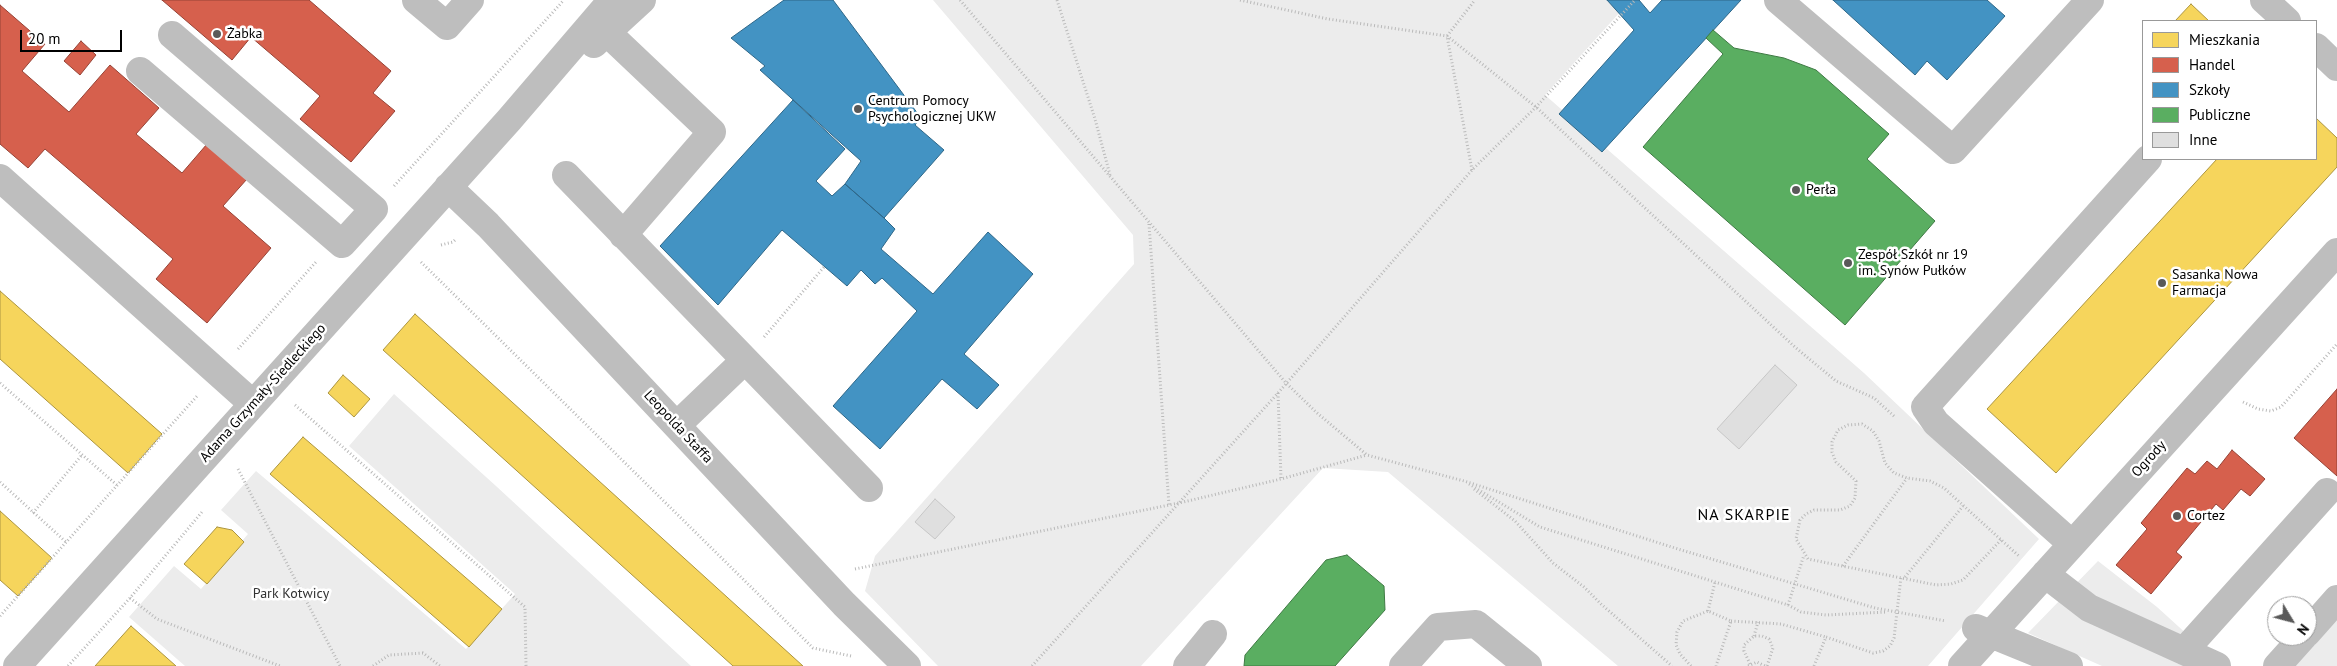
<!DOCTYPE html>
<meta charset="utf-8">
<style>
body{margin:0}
#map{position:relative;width:2337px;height:666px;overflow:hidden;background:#fff;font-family:"PT Sans",sans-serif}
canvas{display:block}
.legend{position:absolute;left:2142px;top:20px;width:175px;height:140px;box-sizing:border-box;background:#fff;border:1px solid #999;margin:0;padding:6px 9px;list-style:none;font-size:15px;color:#000}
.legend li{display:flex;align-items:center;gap:10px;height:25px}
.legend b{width:25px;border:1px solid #999}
.north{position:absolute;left:2267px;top:596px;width:50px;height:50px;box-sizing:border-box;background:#fff;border:1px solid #999;border-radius:50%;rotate:127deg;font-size:14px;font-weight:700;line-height:20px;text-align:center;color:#000}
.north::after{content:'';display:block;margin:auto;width:18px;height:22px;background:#595959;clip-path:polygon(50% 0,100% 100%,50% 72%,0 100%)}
.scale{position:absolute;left:20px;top:30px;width:102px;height:22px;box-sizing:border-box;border:2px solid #000;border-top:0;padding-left:6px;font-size:15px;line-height:18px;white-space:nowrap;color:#000;-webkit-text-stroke:4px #fff;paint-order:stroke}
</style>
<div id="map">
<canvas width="2337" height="666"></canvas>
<ul class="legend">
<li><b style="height:14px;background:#f6d55c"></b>Mieszkania</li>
<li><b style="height:14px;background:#d6604d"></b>Handel</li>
<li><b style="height:14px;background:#4393c3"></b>Szkoły</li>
<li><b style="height:14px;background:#5aae61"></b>Publiczne</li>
<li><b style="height:14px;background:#dfdfdf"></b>Inne</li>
</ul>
<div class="north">N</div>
<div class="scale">20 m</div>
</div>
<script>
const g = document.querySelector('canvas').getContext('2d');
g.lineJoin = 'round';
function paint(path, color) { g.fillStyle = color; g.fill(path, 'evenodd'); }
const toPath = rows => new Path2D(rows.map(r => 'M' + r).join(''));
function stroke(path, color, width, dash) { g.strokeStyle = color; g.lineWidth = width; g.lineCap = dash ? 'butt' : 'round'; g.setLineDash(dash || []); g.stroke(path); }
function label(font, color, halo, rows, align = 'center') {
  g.font = font + ' "PT Sans",sans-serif'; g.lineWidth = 5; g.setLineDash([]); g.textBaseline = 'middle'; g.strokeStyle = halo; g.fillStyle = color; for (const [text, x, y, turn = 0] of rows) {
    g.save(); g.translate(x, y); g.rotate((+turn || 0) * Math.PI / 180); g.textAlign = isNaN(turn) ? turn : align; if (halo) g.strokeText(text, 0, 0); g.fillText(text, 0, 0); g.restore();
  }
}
const green = toPath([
 [933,0,1631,0,1545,95,1864,373,2039,539,1928,666,1618,666,1388,472,1323,468,1141,666,938,666,865,591,875,556,1134,264,1133,235],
 [394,394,496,486,691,666,185,666,129,617,174,566,201,589,248,534,221,510,256,471,466,649,515,594,349,446],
 [2098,561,2157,607,2222,666,2102,666,2028,633],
 [2337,612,2337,666,2283,666]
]);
const homes = toPath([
 [2191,4,2209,21,2175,21,2191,4],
 [2316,118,2337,138,2337,167,2056,473,1987,409,2217,159,2316,159,2316,118],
 [0,291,162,434,128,473,0,359,0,291],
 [415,314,803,666,733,666,383,350,415,314],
 [343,375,370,399,354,417,328,393,343,375],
 [303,437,502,609,469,647,270,474,303,437],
 [0,511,52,558,18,596,0,580,0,511],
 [217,527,232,530,244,542,207,584,184,564,217,527],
 [131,626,176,666,95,666,131,626]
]);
const shops = toPath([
 [162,0,309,0,391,71,373,93,395,111,351,162,300,119,320,96,251,37,232,60,162,0],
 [0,5,45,44,22,71,69,112,110,65,159,108,136,134,182,173,207,144,247,179,223,206,271,248,207,323,156,279,173,259,45,149,28,168,0,144,0,5],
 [81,41,96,55,80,75,64,61,81,41],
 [2337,389,2337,476,2294,438,2337,389],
 [2232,450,2265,479,2250,496,2241,489,2223,510,2216,504,2176,552,2182,557,2151,594,2116,565,2147,529,2141,523,2187,468,2195,474,2207,461,2217,469,2232,450]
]);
const schools = toPath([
 [784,0,833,0,921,118,915,125,944,150,884,218,845,184,861,161,760,70,765,66,731,38,784,0],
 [1607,0,1639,0,1650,13,1662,0,1741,0,1602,152,1559,114,1634,30,1607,0],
 [1833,0,1987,0,2005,16,1947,80,1927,61,1915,75,1833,0],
 [793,100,845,149,816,181,832,196,845,184,884,218,895,229,881,249,933,294,988,232,1033,274,964,354,999,385,977,409,942,379,880,449,833,406,917,311,882,278,875,284,861,270,847,286,782,230,718,305,660,246,793,100]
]);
const public = toPath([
 [1713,30,1734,48,1784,58,1816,70,1889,134,1867,159,1935,221,1845,325,1643,147,1723,54,1706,38,1713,30],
 [1347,555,1384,586,1385,610,1335,666,1244,666,1245,655,1326,560,1347,555]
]);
const building = toPath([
 [1775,365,1797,385,1739,449,1717,429,1775,365],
 [935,499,955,517,935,539,915,522,935,499]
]);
const path = toPath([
 [960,0,1286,383,1316,412,1367,455,1464,481,1678,549,1875,608,1946,621],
 [1057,0,1095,119,1110,175],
 [1240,0,1328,19,1447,36,1536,107,1796,348,1836,381,1874,398,1895,417],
 [1472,170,1447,36,1475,0],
 [394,186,564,0],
 [1149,224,1169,505],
 [441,245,453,242,456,239],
 [421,262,813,648,851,656],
 [764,337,824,267],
 [238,349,316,262],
 [0,383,118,486],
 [1278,393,1281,479],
 [2243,402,2258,409,2271,411,2281,407,2337,344],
 [295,405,525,607,526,666],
 [238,469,340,666],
 [0,482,66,542],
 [1469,484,1540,527,1788,605,1801,612,1826,615,1887,612],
 [1474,489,1515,521,1553,563,1584,587,1601,604,1672,666],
 [33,513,82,455],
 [2001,540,1963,580,1951,584,1936,585,1808,559,1796,539,1800,520,1806,514,1814,510,1840,510,1850,506,1855,498,1856,481,1836,462,1832,452,1832,442,1838,430,1848,425,1862,424,1873,431,1879,441,1885,463,1894,473,1907,478,1930,481,1944,488,2020,557],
 [1843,566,1907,478],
 [855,569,1179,503,1281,479,1367,455],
 [1905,577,1963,506],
 [130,598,157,619,280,666],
 [1788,605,1804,555],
 [1708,611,1715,582],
 [0,616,198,395],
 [1731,621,1781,624,1826,637],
 [1754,636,1758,622],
 [1750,664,1744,651,1744,645,1754,636,1762,636,1769,639,1773,648,1767,666],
 [68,666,130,598,202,512],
 [373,666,389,655,423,653,440,666],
 [1032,666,1278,393,1472,170,1536,107,1635,0],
 [1691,666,1680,654,1676,645,1677,632,1683,621,1708,611,1731,621,1716,666],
 [1748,666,1757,662,1765,666],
 [1814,666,1826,637,1873,653,1883,651,1890,646,1894,638,1901,577]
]);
const minor = toPath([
 [416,0,447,26,470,0],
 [1778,0,1953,150,2090,0],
 [2264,0,2287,21],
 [616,41,712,132,623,235],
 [594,44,642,0],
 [2316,47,2337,67],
 [140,71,342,244,374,209,172,35],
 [566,175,869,488],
 [0,178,253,404],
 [448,187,488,225,844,604,907,666],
 [677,425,744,361],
 [2072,544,1936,423,1925,407,2148,159],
 [2045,574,2089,608,2217,666],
 [1976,628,2069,666],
 [2307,633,2337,599],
 [2184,651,2327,492],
 [17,666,509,120,612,0],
 [1187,666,1213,634],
 [1403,666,1438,627,1476,624,1528,666],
 [1962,666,2337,252],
 [2277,666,2304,636]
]);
const markers = [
 [217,34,5,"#595959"],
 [858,109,5,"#595959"],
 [1796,190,5,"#595959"],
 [1848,263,5,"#595959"],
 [2162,283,5,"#595959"],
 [2177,516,5,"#595959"]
];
const poiNames = [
 ["Żabka",227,34],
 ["Centrum Pomocy",868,101],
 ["Psychologicznej UKW",868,117],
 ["Perła",1806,190],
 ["Zespół Szkół nr 19",1858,255],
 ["im. Synów Pułków",1858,271],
 ["Sasanka Nowa",2172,275],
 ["Farmacja",2172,291],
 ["Cortez",2187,516]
];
const streetNames = [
 ["Adama Grzymały-Siedleckiego",263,393,-48],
 ["Leopolda Staffa",678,427,47],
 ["Ogrody",2149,459,-48]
];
const parkNames = [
 ["Park Kotwicy",291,594]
];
const quarterNames = [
 ["NA SKARPIE",1744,515]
];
paint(green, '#ececec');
paint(homes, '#f6d55c');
stroke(homes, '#ac9540', 1);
paint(shops, '#d6604d');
stroke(shops, '#964336', 1);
paint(schools, '#4393c3');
stroke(schools, '#2f6788', 1);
paint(public, '#5aae61');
stroke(public, '#3f7a44', 1);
paint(building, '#dfdfdf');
stroke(building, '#c7c7c7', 1);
stroke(path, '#b9b9b9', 3, [1, 2.5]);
stroke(minor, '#bebebe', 28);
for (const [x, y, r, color] of markers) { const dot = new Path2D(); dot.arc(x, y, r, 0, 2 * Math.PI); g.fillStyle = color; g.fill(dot); stroke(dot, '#fff', 2); }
label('14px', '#000', '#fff', poiNames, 'left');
label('14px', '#000', '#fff', streetNames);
label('14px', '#333', '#fff', parkNames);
g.letterSpacing = '1px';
label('16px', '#000', '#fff', quarterNames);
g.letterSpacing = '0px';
</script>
